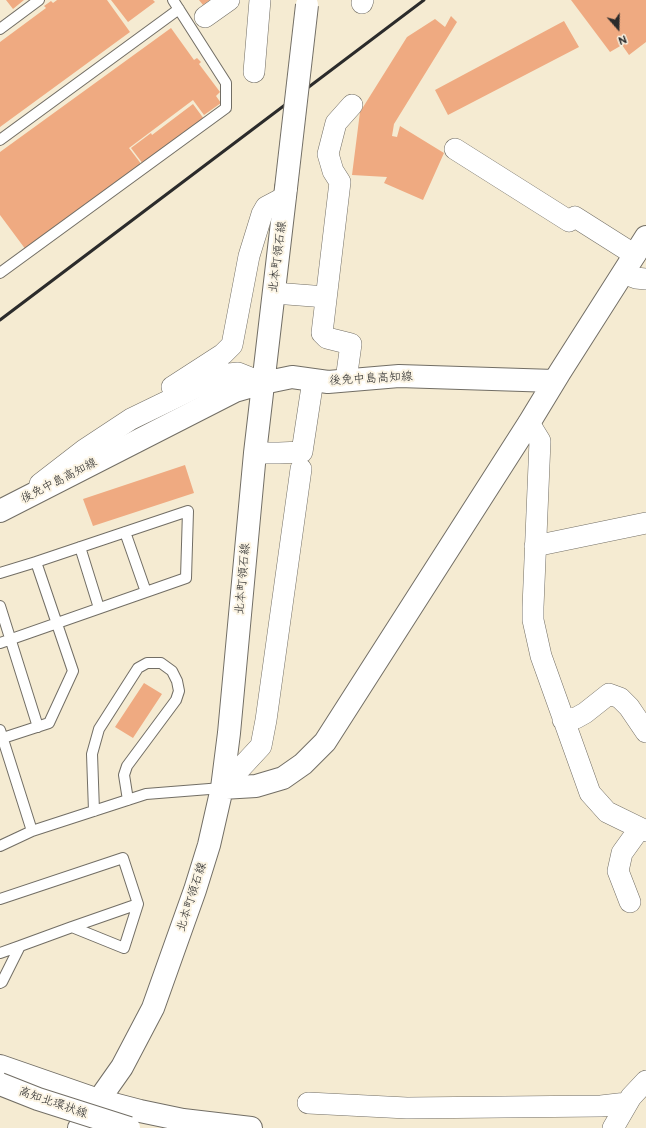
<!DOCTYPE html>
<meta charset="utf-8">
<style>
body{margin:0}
#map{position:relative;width:646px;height:1128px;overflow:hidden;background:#f5ebd2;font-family:"Balsamiq Sans",sans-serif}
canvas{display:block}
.north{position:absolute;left:598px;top:8px;width:40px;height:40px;-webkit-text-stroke:3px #fcf5e5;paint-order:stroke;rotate:160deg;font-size:11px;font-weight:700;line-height:16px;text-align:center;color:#2b2b2b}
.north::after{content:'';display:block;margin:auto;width:14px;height:18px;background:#2b2b2b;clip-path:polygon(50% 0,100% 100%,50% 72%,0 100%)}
</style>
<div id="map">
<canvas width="646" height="1128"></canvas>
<div class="north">N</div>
</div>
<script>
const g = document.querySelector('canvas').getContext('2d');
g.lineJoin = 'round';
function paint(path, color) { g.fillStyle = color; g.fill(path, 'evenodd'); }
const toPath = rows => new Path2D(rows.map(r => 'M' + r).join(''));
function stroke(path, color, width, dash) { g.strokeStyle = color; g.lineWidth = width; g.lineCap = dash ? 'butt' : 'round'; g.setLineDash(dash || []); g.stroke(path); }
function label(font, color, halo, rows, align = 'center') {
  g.font = font + ' "Balsamiq Sans","Klee One",sans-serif'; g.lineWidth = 4; g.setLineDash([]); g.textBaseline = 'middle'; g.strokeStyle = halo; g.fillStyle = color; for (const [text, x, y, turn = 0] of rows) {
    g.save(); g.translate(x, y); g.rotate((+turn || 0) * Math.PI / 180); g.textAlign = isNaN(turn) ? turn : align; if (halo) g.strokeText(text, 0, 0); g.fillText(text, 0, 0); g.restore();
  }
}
const building = toPath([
 [6,0,24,0,13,9],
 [57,0,107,0,130,32,0,127,0,42,46,8,44,6,51,1,53,3],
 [111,0,153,0,155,2,128,22],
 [199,0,210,0,203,5],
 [571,0,646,0,646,42,629,55,622,45,610,52],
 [451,16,457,22,394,124,392,136,397,137,400,126,444,153,423,200,384,183,387,177,352,175,360,112,407,37,435,19,445,27],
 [564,21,579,47,448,115,435,90],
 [171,28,194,60,197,58,201,62,199,64,220,92,216,96,221,103,204,115,193,100,129,148,142,165,26,250,0,215,0,152],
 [193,104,204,119,143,164,131,148,151,133,152,135],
 [185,465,194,493,93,526,83,499],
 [144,683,162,694,133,738,115,727]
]);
const lane = toPath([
 [0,29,39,0],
 [0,140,179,9],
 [0,273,226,108,226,83,173,0],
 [125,532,146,592],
 [80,547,99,608],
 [0,573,36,562,73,671,49,723,3,738],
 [0,606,38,727],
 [0,643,186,578,188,511,36,562],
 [0,730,32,831],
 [94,811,92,754,99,729,138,668,147,663,161,663,172,671,177,681,179,691,176,700,127,766,124,775,128,800],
 [0,846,32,831,146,794,222,788],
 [0,899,123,858,138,904,124,948,72,927,20,946,2,982,0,983],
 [72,927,138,904],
 [0,953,20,946]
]);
const street = toPath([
 [362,3,363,0],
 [205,17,229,0],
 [254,72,260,0],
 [455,149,569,221,575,217,635,255],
 [623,273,636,278,646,279],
 [274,293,326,297],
 [346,380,351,344,327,338,322,333,340,182,333,171,328,154,336,123,352,105],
 [172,387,223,354,232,345,249,256,262,214,266,207,285,197],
 [529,423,540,441,533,607,533,620,541,656,590,793,607,812,646,831],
 [255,453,279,453,302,452,313,380],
 [40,484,84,450,131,419,195,388,229,374,238,373,263,383],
 [535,546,646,523],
 [563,720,576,718,585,713,609,694,620,698,629,707,646,732],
 [222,788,261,746,266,720,301,469],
 [630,902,618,871,622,853,640,828],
 [308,1103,407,1108,601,1106,627,1103],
 [613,1128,631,1097,646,1081]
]);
const secondary = toPath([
 [0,511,235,391,263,383,292,377,328,382,399,376,554,381],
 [222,788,256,786,283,778,303,764,325,742,529,423,560,372,646,237],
 [79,1128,122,1067,153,1008,195,890,209,845,222,788,229,733,255,453,286,188]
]);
const primary = toPath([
 [0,1066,98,1100,140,1111,183,1120,251,1128]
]);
const rail = toPath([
 [0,320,424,0]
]);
const secondaryBridge = toPath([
 [286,188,307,5]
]);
const primaryBridge = toPath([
 [0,1084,38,1099,129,1128]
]);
const streetNames = [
 ["北本町領石線",278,257,-83],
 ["後免中島高知線",371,379,-3],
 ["後免中島高知線",59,481,-27],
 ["北本町領石線",243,579,-85],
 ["北本町領石線",192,897,-72],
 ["高知北環状線",53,1103,19]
];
paint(building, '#efaa81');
stroke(lane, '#726e65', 12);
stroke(street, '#726e65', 22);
stroke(secondary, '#726e65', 24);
stroke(primary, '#726e65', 24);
stroke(lane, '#fff', 10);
stroke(street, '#fff', 21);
stroke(secondary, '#fff', 22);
stroke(primary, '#fff', 22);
stroke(rail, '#2b2b2b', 3);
stroke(secondaryBridge, '#726e65', 24, []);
stroke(primaryBridge, '#726e65', 24, []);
stroke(secondaryBridge, '#fff', 22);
stroke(primaryBridge, '#fff', 22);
label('12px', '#2b2b2b', '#fcf5e5', streetNames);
</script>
